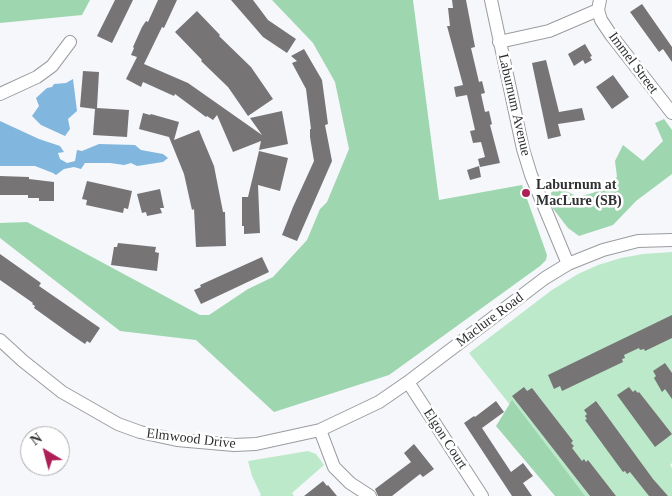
<!DOCTYPE html>
<style>
body{margin:0}
#map{position:relative;width:672px;height:496px;overflow:hidden;background:#f5f7fb;font-family:"Times New Roman",serif}
canvas{display:block}
.north{position:absolute;left:20px;top:426px;width:50px;height:50px;box-sizing:border-box;background:#fff;border:1px solid #acacad;border-radius:50%;rotate:323deg;font-size:14px;font-weight:700;line-height:20px;text-align:center;color:#2f3031}
.north::after{content:'';display:block;margin:auto;width:18px;height:22px;background:#ae1f57;clip-path:polygon(50% 0,100% 100%,50% 72%,0 100%)}
</style>
<div id="map">
<canvas width="672" height="496"></canvas>
<div class="north">N</div>
</div>
<script>
const g = document.querySelector('canvas').getContext('2d');
g.lineJoin = 'round';
function paint(path, color) { g.fillStyle = color; g.fill(path, 'evenodd'); }
const toPath = rows => new Path2D(rows.map(r => 'M' + r).join(''));
function stroke(path, color, width, dash) { g.strokeStyle = color; g.lineWidth = width; g.lineCap = dash ? 'butt' : 'round'; g.setLineDash(dash || []); g.stroke(path); }
function label(font, color, halo, rows, align = 'center') {
  g.font = font + ' "Times New Roman",serif'; g.lineWidth = 5; g.setLineDash([]); g.textBaseline = 'middle'; g.strokeStyle = halo; g.fillStyle = color; for (const [text, x, y, turn = 0] of rows) {
    g.save(); g.translate(x, y); g.rotate((+turn || 0) * Math.PI / 180); g.textAlign = isNaN(turn) ? turn : align; if (halo) g.strokeText(text, 0, 0); g.fillText(text, 0, 0); g.restore();
  }
}
const green = toPath([
 [672,252,672,463,670,465,672,468,672,496,582,496,469,353,552,290,578,274,598,265,621,258,643,254],
 [308,451,316,454,324,465,292,493,294,496,259,496,261,495,252,476,248,461]
]);
const forest = toPath([
 [0,0,90,0,82,15,0,23],
 [272,0,413,0,439,200,522,185,547,255,546,260,540,266,389,375,274,412,196,340,120,331,0,238,0,223,27,222,200,315,209,315,248,289,273,277,307,240,320,209,327,202,349,149,335,82,313,43],
 [664,119,672,130,672,174,636,201,613,225,579,236,568,228,548,202,547,197,558,186,577,197,593,193,617,177,615,161,623,145,643,161,663,141,655,123],
 [512,400,557,459,585,496,555,496,496,426]
]);
const water = toPath([
 [73,79,77,111,68,119,70,129,65,136,41,125,32,116,39,106,36,98,47,88,52,87,54,84,66,83],
 [0,121,39,139,60,146,64,152,58,153,60,159,67,163,75,161,77,150,82,151,99,144,135,145,141,150,163,154,168,158,163,162,137,166,131,163,124,165,110,163,85,163,81,169,74,167,64,169,56,175,53,173,35,166,0,166]
]);
const building = toPath([
 [115,0,133,0,112,43,97,36],
 [158,0,177,0,164,28,162,27,144,64,188,83,262,135,250,118,282,111,288,144,259,150,261,141,233,152,217,115,213,120,207,116,206,117,175,94,174,96,143,82,141,87,126,79,137,57,131,55,134,48,133,47,142,27,146,21,148,22],
 [231,0,253,0,268,20,296,39,287,53,263,37],
 [452,0,466,0,475,47,471,48,479,82,482,81,485,93,481,94,485,112,489,111,492,124,490,125,500,163,480,167,478,159,485,157,481,142,473,143,470,131,475,130,467,95,456,97,454,87,463,85,447,26,450,26,448,8,453,8],
 [642,4,672,47,672,62,663,49,659,52,630,12],
 [197,11,220,35,219,36,251,67,273,99,248,116,228,87,201,61,202,60,175,32],
 [585,44,592,56,590,57,592,60,585,64,583,60,574,66,568,54],
 [304,49,322,80,328,124,325,125,332,161,297,241,282,235,293,207,314,161,310,137,310,129,311,129,306,89,292,63,297,61,291,56],
 [546,60,559,112,582,108,585,120,558,124,561,136,548,139,532,63],
 [83,71,99,72,97,108,129,110,127,137,93,135,95,109,80,107],
 [613,75,629,97,612,109,596,87],
 [143,113,150,115,151,114,179,122,174,140,199,130,214,166,223,212,225,212,226,246,196,247,194,209,192,210,184,174,169,137,139,129],
 [259,151,288,158,280,191,258,185,260,233,244,234,244,226,242,226,242,197,248,197],
 [479,166,481,177,470,180,467,170],
 [0,176,29,177,29,179,54,182,54,201,39,201,39,198,28,198,28,195,0,195],
 [87,181,132,191,128,209,124,208,123,213,86,205,87,200,82,199],
 [160,189,164,208,160,208,162,213,147,216,146,212,142,213,137,194],
 [118,243,156,247,155,252,159,253,157,271,111,265,114,247,117,247],
 [0,254,41,283,39,286,100,328,90,343,87,341,85,344,73,336,34,308,35,306,32,304,33,303,0,280],
 [262,257,269,272,201,304,194,290,201,287,200,285],
 [672,315,672,338,645,351,644,349,640,350,639,348,624,355,625,358,622,359,623,362,562,391,560,386,554,389,548,375],
 [665,363,672,373,672,399,665,389,662,392,654,378,656,376,653,371],
 [524,387,527,391,532,388,573,441,571,443,574,446,572,448,582,461,584,459,586,462,588,460,616,496,590,496,512,396],
 [629,387,633,392,635,390,638,393,639,392,672,434,655,447,617,395],
 [496,401,504,412,482,428,511,472,523,463,533,476,523,483,532,496,512,496,464,423,474,416,475,417],
 [596,401,653,479,668,496,649,496,630,472,627,474,625,471,623,472,585,420,587,419,585,416,587,414,584,410],
 [414,444,434,469,423,477,420,474,392,496,378,496,375,489,411,462,404,453],
 [323,481,327,486,328,485,337,496,304,496]
]);
const minor = toPath([
 [491,0,523,149,531,175,568,264],
 [600,0,598,10,601,20,611,35,672,113],
 [499,42,549,31,598,10],
 [0,94,37,77,52,66,70,42],
 [0,340,23,361,62,392,118,424,140,432,177,440,234,445,256,444,320,430,379,402,408,382,545,278,568,264,603,250,638,241,672,240],
 [408,382,482,496],
 [320,430,334,467,350,483,370,496]
]);
const markers = [
 [526,193,5,"#ae1f57"]
];
const streetNames = [
 ["Immel Street",633,63,53],
 ["Laburnum Avenue",514,105,77],
 ["Maclure Road",490,320,-37],
 ["Elmwood Drive",191,439,7],
 ["Elgon Court",445,439,57]
];
const poiNames = [
 ["Laburnum at",536,185],
 ["MacLure (SB)",536,201]
];
paint(green, '#bce9c9');
paint(forest, '#9ed6af');
paint(water, '#81b6de');
paint(building, '#777476');
stroke(minor, '#9a9c9f', 14);
stroke(minor, '#fff', 12);
for (const [x, y, r, color] of markers) { const dot = new Path2D(); dot.arc(x, y, r, 0, 2 * Math.PI); g.fillStyle = color; g.fill(dot); stroke(dot, '#fff', 2); }
label('14px', '#2f3031', '#fff', streetNames);
label('bold 14px', '#2f3031', '#fff', poiNames, 'left');
</script>
